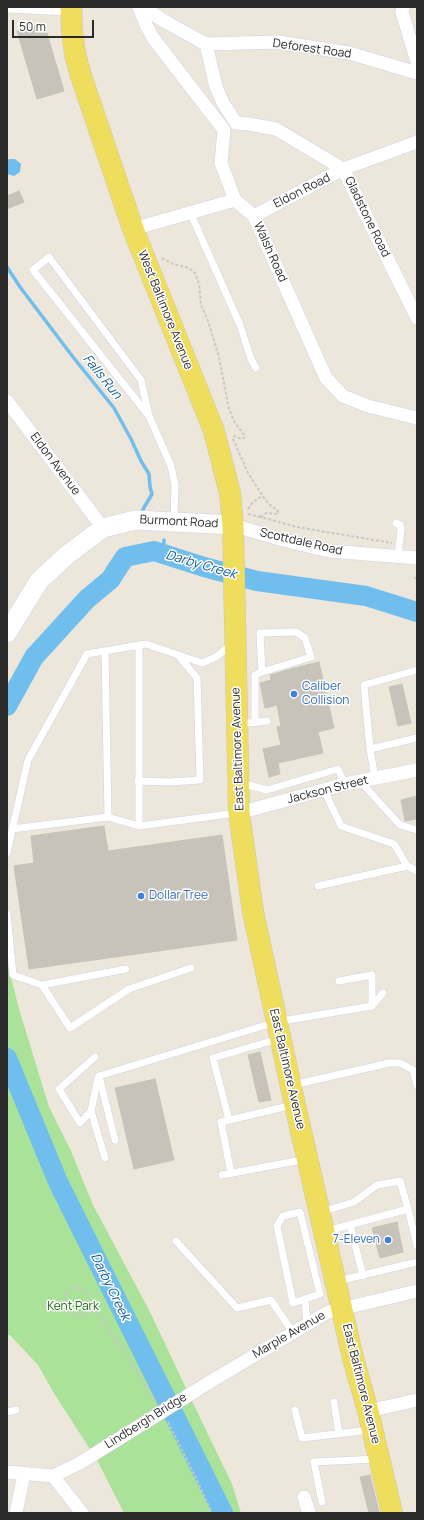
<!DOCTYPE html>
<style>
body{margin:0}
#map{position:relative;width:424px;height:1520px;overflow:hidden;background:#ece6db;font-family:Manrope,sans-serif}
canvas{display:block}
.frame{position:absolute;inset:0;border:8px solid #2a2a2a;pointer-events:none}
.scale{position:absolute;left:12px;top:20px;width:82px;height:18px;box-sizing:border-box;border:2px solid #2a2a2a;border-top:0;padding-left:5px;font-size:12px;line-height:14px;white-space:nowrap;color:#2a2a2a;-webkit-text-stroke:3px #fff;paint-order:stroke}
</style>
<div id="map">
<canvas width="424" height="1520"></canvas>
<div class="frame"></div>
<div class="scale">50 m</div>
</div>
<script>
const g = document.querySelector('canvas').getContext('2d');
g.lineJoin = 'round';
function paint(path, color) { g.fillStyle = color; g.fill(path, 'evenodd'); }
const toPath = rows => new Path2D(rows.map(r => 'M' + r).join(''));
function stroke(path, color, width, dash) { g.strokeStyle = color; g.lineWidth = width; g.lineCap = dash ? 'butt' : 'round'; g.setLineDash(dash || []); g.stroke(path); }
function label(font, color, halo, rows, align = 'center') {
  g.font = font + ' Manrope,sans-serif'; g.lineWidth = 3; g.setLineDash([]); g.textBaseline = 'middle'; g.strokeStyle = halo; g.fillStyle = color; for (const [text, x, y, turn = 0] of rows) {
    g.save(); g.translate(x, y); g.rotate((+turn || 0) * Math.PI / 180); g.textAlign = isNaN(turn) ? turn : align; if (halo) g.strokeText(text, 0, 0); g.fillText(text, 0, 0); g.restore();
  }
}
const green = toPath([
 [7,940,9,970,19,1009,49,1107,71,1151,93,1205,150,1312,202,1422,232,1484,241,1513,124,1513,97,1460,55,1395,38,1365,10,1335,7,1335]
]);
const water = toPath([
 [9,159,15,159,21,164,20,172,14,176,7,174,7,160]
]);
const stream = toPath([
 [7,267,20,287,73,357,114,408,131,439,141,461,149,474,150,487,152,494,142,511],
 [163,554,164,540]
]);
const river = toPath([
 [7,706,34,657,87,599,111,579,110,580,125,557,154,551,204,567,257,581,366,596,417,612],
 [7,1058,58,1182,223,1513]
]);
const building = toPath([
 [44,23,64,91,37,99,17,31,44,23],
 [19,191,24,202,7,209,7,196,19,191],
 [319,662,334,728,318,732,323,753,278,763,280,774,269,777,263,749,281,745,277,727,281,726,277,705,265,708,260,683,271,680,270,675,294,668,319,662],
 [402,684,411,723,398,726,389,687,402,684],
 [417,796,417,819,405,821,401,800,417,796],
 [104,826,108,851,222,835,237,940,29,969,14,866,34,863,31,836,104,826],
 [260,1052,271,1100,259,1102,248,1055,260,1052],
 [155,1079,174,1160,134,1169,115,1088,155,1079],
 [397,1222,403,1252,380,1258,372,1228,397,1222],
 [370,1475,379,1512,373,1513,369,1513,360,1477,370,1475]
]);
const path = toPath([
 [162,258,173,264,189,268,195,273,199,284,201,305,208,321,219,357,229,409,235,423,245,436,244,438,239,438,234,436,233,439,248,473,264,498,269,504,278,511,278,514,266,513,261,517,297,527,392,543],
 [248,509,253,502,262,496],
 [248,514,261,517],
 [414,578,417,578],
 [94,1309,86,1314,76,1316,69,1312,65,1308,65,1295,68,1290,72,1287,77,1287,83,1290,156,1402],
 [168,1422,195,1476,212,1513]
]);
const lane = toPath([
 [7,9,70,12],
 [190,212,240,325,251,359,256,368],
 [149,416,33,270,49,257,141,380,149,416,171,466,175,485,174,521],
 [396,523,400,525,401,528,398,557],
 [105,651,108,817],
 [255,722,255,675,262,672,311,657,305,638,296,632,260,633,262,672],
 [239,724,267,721],
 [370,749,364,685,417,670],
 [375,778,370,749,417,738],
 [138,781,169,782,200,780,197,678,178,655],
 [360,781,400,825,417,830],
 [240,783,267,790,338,769,345,784],
 [324,790,341,826,394,844,407,866,417,871],
 [139,826,237,813],
 [12,829,108,817,139,826,139,645],
 [7,853,28,760,87,654,146,644,202,663,216,657,231,645],
 [318,886,407,866],
 [7,914,13,975,42,985,70,1028,129,989,191,968],
 [339,981,372,975,372,1006],
 [42,985,126,969],
 [98,1078,91,1111,105,1158],
 [293,1085,389,1063,400,1063,413,1070,417,1085],
 [91,1111,80,1123,59,1089,95,1057],
 [229,1120,213,1058,278,1039],
 [115,1140,99,1076,276,1022,372,1006,383,993],
 [231,1173,221,1122,293,1105],
 [222,1175,307,1159],
 [300,1212,320,1294,293,1303,277,1226,283,1216,300,1212],
 [321,1212,354,1202,377,1185,400,1181,408,1209],
 [350,1225,363,1276],
 [327,1231,408,1209,417,1246],
 [176,1241,237,1308,271,1300,293,1333],
 [338,1281,417,1262],
 [305,1300,307,1325],
 [334,1402,339,1434],
 [295,1410,302,1438,370,1430],
 [7,1412,16,1410],
 [322,1502,314,1462,377,1459]
]);
const street = toPath([
 [139,7,147,27,153,38,224,130,221,163,235,200,254,216,326,378,343,396,368,406,417,418],
 [143,7,164,21,206,44,278,42,349,53,417,73],
 [403,7,402,12,417,62],
 [206,44,216,87,223,103,236,123,249,124,276,129,343,169,417,318],
 [254,216,343,169,417,142],
 [133,229,235,200],
 [7,401,103,528],
 [233,525,279,539,329,551,417,558],
 [239,813,345,784,417,770],
 [213,1380,328,1312,417,1291],
 [368,1411,417,1400],
 [7,1472,53,1476,80,1463],
 [53,1476,82,1513],
 [304,1497,309,1513],
 [16,1513,24,1474]
]);
const secondary = toPath([
 [7,633,39,581,67,555,103,528,135,520,233,525]
]);
const primary = toPath([
 [71,7,72,31,75,54,81,76,133,229,214,431,230,493,233,525,239,813,253,912,295,1105,353,1358,368,1411,392,1513]
]);
const streetBridge = toPath([
 [80,1463,213,1380]
]);
const markers = [
 [294,694,4,"#3f7fe0"],
 [141,896,4,"#3f7fe0"],
 [388,1240,4,"#3f7fe0"]
];
const streetNames = [
 ["Deforest Road",312,49,8],
 ["Eldon Road",302,191,-27],
 ["Gladstone Road",367,217,64],
 ["Walsh Road",270,252,66],
 ["West Baltimore Avenue",165,310,68],
 ["Eldon Avenue",55,464,53],
 ["Burmont Road",179,522,3],
 ["Scottdale Road",301,542,13],
 ["East Baltimore Avenue",238,749,-92],
 ["Jackson Street",328,790,-14],
 ["East Baltimore Avenue",287,1069,77],
 ["Marple Avenue",289,1335,-30],
 ["East Baltimore Avenue",361,1384,76],
 ["Lindbergh Bridge",146,1421,-32]
];
const shopNames = [
 ["Caliber",302,687],
 ["Collision",302,701],
 ["Dollar Tree",149,896],
 ["7-Eleven",380,1240,"right"]
];
const parkNames = [
 ["Kent Park",73,1307]
];
const waterNames = [
 ["Falls Run",102,377,51],
 ["Darby Creek",201,565,16],
 ["Darby Creek",110,1287,64]
];
paint(green, '#a9e298');
paint(water, '#6fbeee');
stroke(stream, '#6fbeee', 3.5);
stroke(river, '#6fbeee', 20);
paint(building, '#c7c3bb');
stroke(building, '#c7c3b5', 1);
stroke(lane, '#d1d2e2', 8);
stroke(street, '#d1d2e2', 14);
stroke(secondary, '#d1d2e2', 20);
stroke(primary, '#c8c8c8', 22);
stroke(path, '#c8c8c8', 2, [3, 2]);
stroke(lane, '#fff', 7);
stroke(street, '#fff', 13);
stroke(secondary, '#fff', 19);
stroke(primary, '#efdd5d', 21);
stroke(streetBridge, '#d1d2e2', 14, []);
stroke(streetBridge, '#fff', 13);
for (const [x, y, r, color] of markers) { const dot = new Path2D(); dot.arc(x, y, r, 0, 2 * Math.PI); g.fillStyle = color; g.fill(dot); stroke(dot, '#fff', 1.5); }
label('12px', '#2a2a2a', '#fff', streetNames);
label('12px', '#366cbe', '#fff', shopNames, 'left');
label('12px', '#22661a', '#fff', parkNames);
label('italic 13px', '#0e5a99', '#fff', waterNames);
</script>
